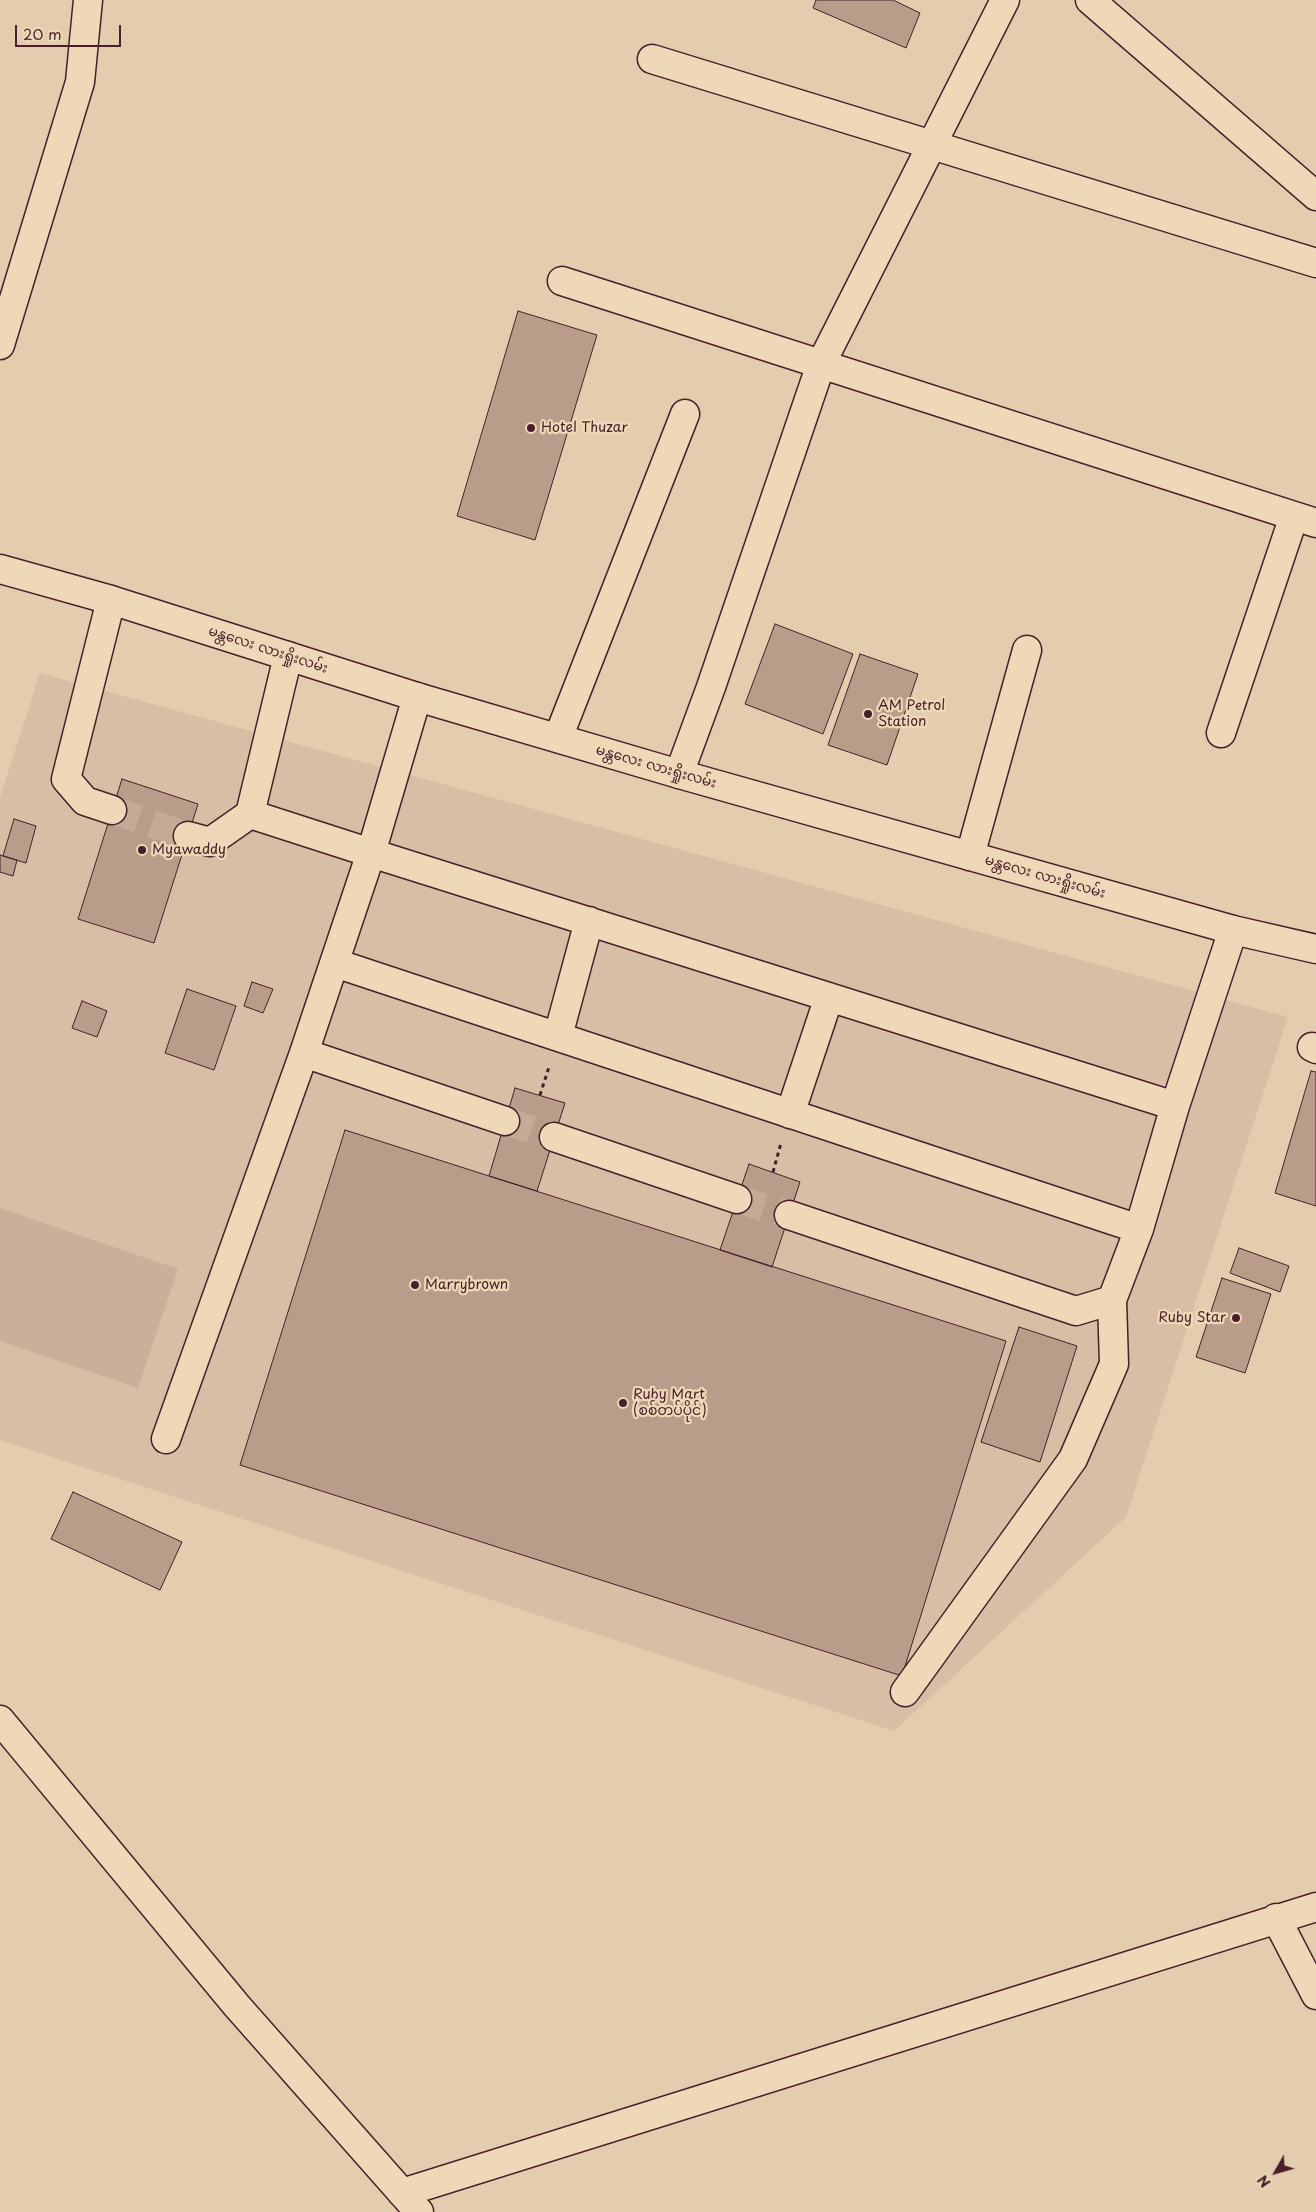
<!DOCTYPE html>
<meta charset="utf-8">
<style>
body{margin:0}
#map{position:relative;width:1316px;height:2212px;overflow:hidden;background:#e4cdaf;font-family:"Playpen Sans",sans-serif}
canvas{display:block}
.north{position:absolute;left:1251px;top:2147px;width:50px;height:50px;-webkit-text-stroke:4px #eed8b7;paint-order:stroke;rotate:232deg;font-size:14px;font-weight:700;line-height:20px;text-align:center;color:#4a1f2b}
.north::after{content:'';display:block;margin:auto;width:18px;height:22px;background:#4a1f2b;clip-path:polygon(50% 0,100% 100%,50% 72%,0 100%)}
.scale{position:absolute;left:15px;top:25px;width:106px;height:22px;box-sizing:border-box;border:2px solid #4a1f2b;border-top:0;padding-left:6px;font-size:15px;line-height:18px;white-space:nowrap;color:#4a1f2b;-webkit-text-stroke:4px #eed8b7;paint-order:stroke}
</style>
<div id="map">
<canvas width="1316" height="2212"></canvas>
<div class="north">N</div>
<div class="scale">20 m</div>
</div>
<script>
const g = document.querySelector('canvas').getContext('2d');
g.lineJoin = 'round';
function paint(path, color) { g.fillStyle = color; g.fill(path, 'evenodd'); }
const toPath = rows => new Path2D(rows.map(r => 'M' + r).join(''));
function stroke(path, color, width, dash) { g.strokeStyle = color; g.lineWidth = width; g.lineCap = dash ? 'butt' : 'round'; g.setLineDash(dash || []); g.stroke(path); }
function label(font, color, halo, rows, align = 'center') {
  g.font = font + ' "Playpen Sans","Noto Sans Myanmar",sans-serif'; g.lineWidth = 4.5; g.setLineDash([]); g.textBaseline = 'middle'; g.strokeStyle = halo; g.fillStyle = color; for (const [text, x, y, turn = 0] of rows) {
    g.save(); g.translate(x, y); g.rotate((+turn || 0) * Math.PI / 180); g.textAlign = isNaN(turn) ? turn : align; if (halo) g.strokeText(text, 0, 0); g.fillText(text, 0, 0); g.restore();
  }
}
const built = toPath([
 [40,673,1288,1017,1126,1517,894,1731,0,1440,0,797]
]);
const green = toPath([
 [0,1208,178,1269,138,1388,0,1341]
]);
const building = toPath([
 [816,0,893,0,920,13,906,48,813,8,816,0],
 [518,311,597,335,535,540,457,516,518,311],
 [775,624,853,654,823,734,745,704,775,624],
 [860,654,918,674,887,765,828,745,860,654],
 [122,779,198,804,154,943,78,919,122,779],
 [14,819,36,826,26,863,3,856,14,819],
 [0,855,17,860,13,876,0,872,0,855],
 [252,982,273,989,263,1013,244,1006,252,982],
 [187,989,236,1006,214,1070,165,1053,187,989],
 [82,1001,107,1011,97,1037,72,1028,82,1001],
 [1311,1071,1316,1072,1316,1206,1275,1193,1311,1071],
 [515,1088,565,1103,537,1191,489,1176,515,1088],
 [345,1130,1006,1341,902,1676,240,1465,345,1130],
 [749,1164,800,1182,772,1267,720,1250,749,1164],
 [1239,1248,1289,1266,1280,1292,1230,1273,1239,1248],
 [1222,1278,1271,1294,1245,1373,1196,1357,1222,1278],
 [1019,1327,1077,1346,1040,1462,981,1442,1019,1327],
 [73,1492,182,1542,160,1590,51,1539,73,1492]
]);
const minorTunnel = toPath([
 [112,810,188,836],
 [505,1121,554,1137],
 [737,1199,789,1215]
]);
const path = toPath([
 [540,1095,549,1067],
 [773,1172,781,1143]
]);
const minor = toPath([
 [1090,0,1316,196],
 [652,59,1316,263],
 [562,281,1316,523],
 [0,345,80,82,88,0],
 [111,600,66,779,85,801,112,810],
 [417,697,371,853,1175,1106,1233,930],
 [1221,733,1294,516],
 [558,738,685,414],
 [679,774,711,687,821,364,1005,0],
 [188,836,210,842,250,814,288,656],
 [970,856,1027,650],
 [335,963,1139,1229],
 [558,1036,589,921],
 [1312,1047,1316,1049],
 [304,1053,505,1121],
 [790,1114,829,997],
 [554,1137,737,1199],
 [789,1215,1076,1311,1112,1300,1139,1229,1175,1106],
 [166,1439,304,1053,371,853,250,814],
 [905,1692,1073,1459,1114,1364,1112,1300],
 [0,1720,237,2006,419,2212],
 [1276,1918,1316,1995],
 [402,2193,1316,1907]
]);
const highway = toPath([
 [0,569,111,600,417,697,679,774,1233,930,1316,949]
]);
const markers = [
 [531,428,5,"#4a1f2b"],
 [868,714,5,"#4a1f2b"],
 [142,850,5,"#4a1f2b"],
 [415,1285,5,"#4a1f2b"],
 [1236,1318,5,"#4a1f2b"],
 [623,1403,5,"#4a1f2b"]
];
const poiNames = [
 ["Hotel Thuzar",541,428],
 ["AM Petrol",878,706],
 ["Station",878,722],
 ["Myawaddy",152,850],
 ["Marrybrown",425,1285],
 ["Ruby Star",1226,1318,"right"],
 ["Ruby Mart",633,1395],
 ["(စစ်တပ်ပိုင်)",633,1411]
];
const streetNames = [
 ["မန္တလေး လားရှိုးလမ်း",268,650,18],
 ["မန္တလေး လားရှိုးလမ်း",656,767,16],
 ["မန္တလေး လားရှိုးလမ်း",1045,877,16]
];
paint(built, '#d7bea4');
paint(green, '#cab099');
paint(building, '#b99c8a');
stroke(building, '#4a1f2b', 1);
stroke(minorTunnel, '#c5aa95', 28, [28, 14]);
stroke(minor, '#4a1f2b', 31);
stroke(highway, '#4a1f2b', 31);
stroke(path, '#4a1f2b', 3, [4, 4]);
stroke(minor, '#eed8b7', 28);
stroke(highway, '#eed8b7', 28);
for (const [x, y, r, color] of markers) { const dot = new Path2D(); dot.arc(x, y, r, 0, 2 * Math.PI); g.fillStyle = color; g.fill(dot); stroke(dot, '#eed8b7', 2); }
label('14px', '#4a1f2b', '#eed8b7', poiNames, 'left');
label('14px', '#4a1f2b', '#eed8b7', streetNames);
</script>
